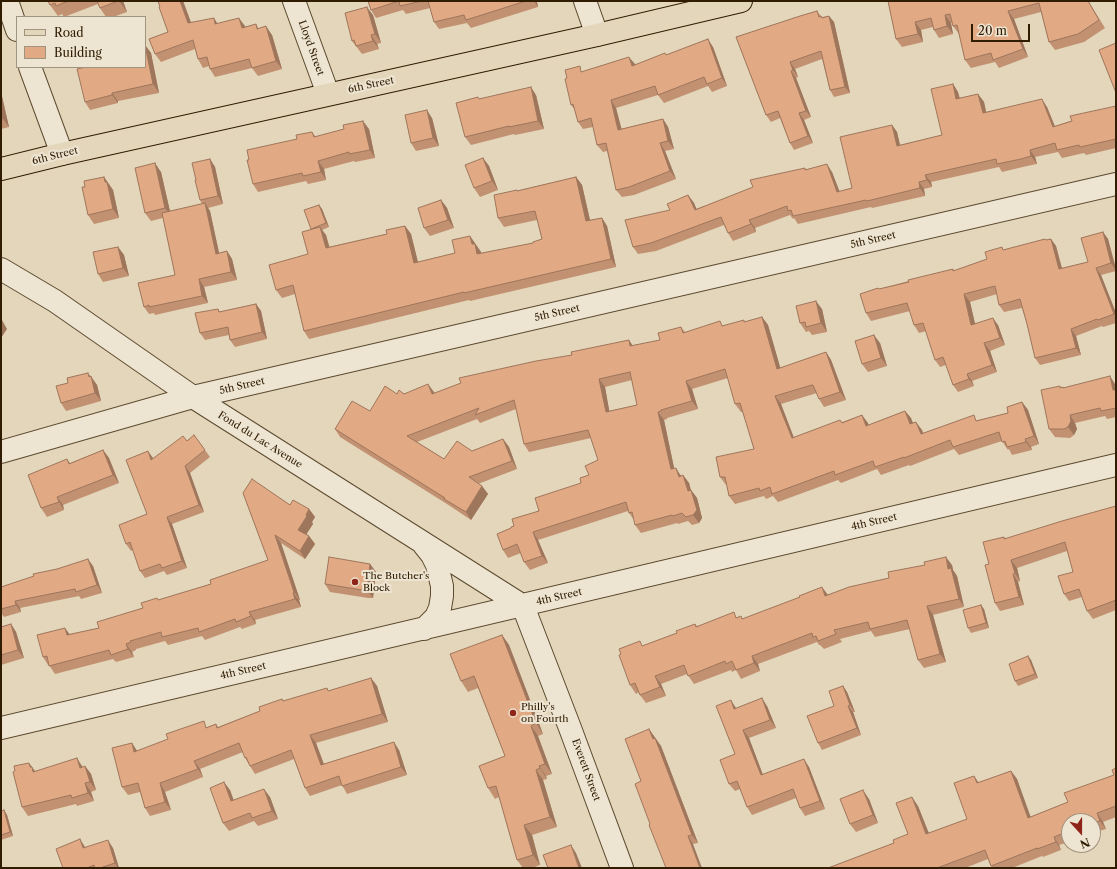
<!DOCTYPE html>
<style>
body{margin:0}
#map{position:relative;width:1117px;height:869px;overflow:hidden;background:#e4d6ba;font-family:"Libre Caslon Text",serif}
canvas{display:block}
.frame{position:absolute;inset:0;border:2px solid #2f1c01;pointer-events:none}
.legend{position:absolute;left:16px;top:16px;width:130px;height:52px;box-sizing:border-box;background:#ede4d2;border:1px solid #a1947e;margin:0;padding:5px 7px;list-style:none;font-size:12px;color:#2f1c01}
.legend li{display:flex;align-items:center;gap:8px;height:20px}
.legend b{width:20px;border:1px solid #a1947e}
.north{position:absolute;left:1061px;top:813px;width:40px;height:40px;box-sizing:border-box;background:#ede4d2;border:1px solid #a1947e;border-radius:50%;rotate:159deg;font-size:11px;font-weight:700;line-height:16px;text-align:center;color:#2f1c01}
.north::after{content:'';display:block;margin:auto;width:14px;height:18px;background:#8f2418;clip-path:polygon(50% 0,100% 100%,50% 72%,0 100%)}
.scale{position:absolute;left:971px;top:24px;width:59px;height:18px;box-sizing:border-box;border:2px solid #2f1c01;border-top:0;padding-left:5px;font-size:12px;line-height:14px;white-space:nowrap;color:#2f1c01;-webkit-text-stroke:3px #ede4d2;paint-order:stroke}
</style>
<div id="map">
<canvas width="1117" height="869"></canvas>
<div class="frame"></div>
<ul class="legend">
<li><b style="height:5px;background:#e4d6ba"></b>Road</li>
<li><b style="height:11px;background:#e1a984"></b>Building</li>
</ul>
<div class="north">N</div>
<div class="scale">20 m</div>
</div>
<script>
const g = document.querySelector('canvas').getContext('2d');
g.lineJoin = 'round';
const toPath = rows => new Path2D(rows.map(r => 'M' + r).join(''));
function stroke(path, color, width, dash) { g.strokeStyle = color; g.lineWidth = width; g.lineCap = dash ? 'butt' : 'round'; g.setLineDash(dash || []); g.stroke(path); }
function paint(path, color) { g.fillStyle = color; g.fill(path, 'evenodd'); }
function label(font, color, halo, rows, align = 'center') {
  g.font = font + ' "Libre Caslon Text",serif'; g.lineWidth = 4; g.setLineDash([]); g.textBaseline = 'middle'; g.strokeStyle = halo; g.fillStyle = color; for (const [text, x, y, turn = 0] of rows) {
    g.save(); g.translate(x, y); g.rotate((+turn || 0) * Math.PI / 180); g.textAlign = isNaN(turn) ? turn : align; if (halo) g.strokeText(text, 0, 0); g.fillText(text, 0, 0); g.restore();
  }
}
const minor = toPath([
 [7,1,17,30],
 [294,1,328,94],
 [585,1,597,35],
 [30,67,62,154],
 [1,269,55,301,193,397,523,606,570,728,622,868],
 [1,452,193,397,1116,184],
 [424,629,436,617,440,608,442,596,442,586,437,565,432,555,424,545],
 [1,728,1116,465]
]);
const major = toPath([
 [1,169,62,154,597,35,741,1]
]);
const wall = toPath([
 [48,1,123,1,127,12,113,17,106,17,100,8,98,4,64,17,62,14,58,16,50,5],
 [158,1,183,1,191,22,218,24,245,27,256,24,259,29,272,35,282,69,258,76,252,68,215,77,210,69,209,66,203,68,198,59,195,49,161,62,155,54,168,32],
 [368,1,539,1,537,2,538,7,471,28,467,23,439,29,434,22,430,8,406,14,403,10,376,18,371,10],
 [888,1,1093,1,1089,2,1105,28,1084,42,1055,50,1049,42,1041,12,1014,19,1028,57,999,68,995,62,971,68,965,60,959,34,953,26,952,23,951,23,953,34,939,38,934,30,933,27,921,30,923,42,902,47,896,39],
 [817,11,821,16,822,17,829,16,834,22,850,93,834,97,830,90,822,59,795,69,798,77,796,78,811,117,804,120,813,143,794,150,790,143,780,118,771,122,766,115,736,37],
 [373,15,381,43,377,44,379,49,362,54,352,41],
 [145,45,151,53,159,93,118,101,118,103,90,110,85,102,145,67],
 [713,47,727,86,712,92,708,86,664,103,658,95,616,108,621,129,663,119,668,127,674,149,665,151,676,179,634,195,622,197,616,190,607,151,603,152,597,145,593,127,583,129,578,122,575,110,571,105,635,65,667,55],
 [953,84,958,92,960,98,978,94,984,102,986,112,1047,107,1055,126,1116,106,1116,148,1086,155,1084,153,1062,158,1058,152,1035,157,1037,164,1027,166,1002,172,999,167,931,182,932,187,924,189,925,196,872,208,871,207,798,224,794,218,793,219,790,215,755,228,756,232,733,241,728,233,724,225,656,251,638,254,633,247,670,210,688,195,694,203,696,209,806,169,832,172,839,192,852,188,892,125,897,132,900,145,942,135],
 [1,92,9,127,1,129],
 [536,95,544,129,515,135,514,134,471,145,465,137,480,99],
 [432,118,439,146,416,151,411,143],
 [369,129,375,158,355,162,354,161,324,169,326,180,308,184,306,181,258,192,253,184,249,160,297,139,312,132,316,137],
 [483,158,489,166,498,190,480,197,474,188],
 [210,159,215,167,223,204,208,208,210,211,219,253,227,251,232,259,237,280,204,287,208,303,155,315,154,313,149,314,144,307,175,275,163,218,151,221,145,213,161,172,170,211,202,204,200,200,196,180],
 [104,177,113,190,119,218,94,224,88,215,85,187],
 [576,177,582,185,590,220,602,218,607,226,616,267,470,301,469,300,309,339,304,331,295,294,282,298,276,290,308,254,311,230,311,229,319,205,322,209,329,227,322,230,326,235,329,247,387,234,405,226,411,234,418,262,455,253,470,236,481,252,481,253,533,243,542,239,537,220,504,227,498,218,517,191],
 [441,200,447,208,454,228,430,236,424,228],
 [1103,232,1108,239,1116,268,1116,271,1101,275,1116,313,1116,323,1103,327,1102,326,1076,336,1081,355,1040,365,1035,358,1027,324,1022,308,1004,312,999,305,997,294,970,302,975,324,998,325,1005,345,990,351,997,372,972,381,974,386,958,392,953,385,946,365,940,367,935,360,926,331,919,333,914,325,910,311,871,321,866,313,879,289,953,269,954,271,987,259,1004,250,1051,239,1056,246,1062,268,1088,262],
 [118,247,124,255,129,276,103,282,98,274],
 [256,304,261,311,267,339,235,347,230,340,229,335,205,340,200,333,218,309,220,312],
 [822,309,827,332,812,335,809,331,806,332,800,323],
 [762,317,768,325,780,368,826,352,831,360,846,400,824,407,819,399,817,393,781,404,794,438,842,422,862,415,868,425,905,411,911,418,913,423,922,430,923,433,1008,413,1022,402,1028,410,1039,444,1031,447,1032,450,1012,455,1009,449,1008,450,1002,441,959,455,954,449,910,466,909,465,881,475,877,469,841,483,838,480,778,502,773,496,766,499,764,496,735,504,729,496,727,485,726,485,720,477,754,449,743,412,741,412,735,404,728,378,692,389,698,409,667,418,667,419,664,420,674,468,681,476,683,475,689,483,691,490,697,498,702,518,699,523,692,525,688,521,678,524,677,523,641,533,635,525,634,520,629,513,628,511,538,540,548,563,530,570,524,562,521,553,508,558,503,550,511,528,581,483,589,475,598,460,591,438,529,452,524,444,516,409,480,423,477,419,417,442,444,459,472,451,503,439,509,447,517,469,478,484,482,486,488,494,471,520,447,504,340,437,335,429,370,411,397,394,434,392,434,393,572,355,629,340,633,346,660,340,681,327,685,332,745,322],
 [632,380,637,405,609,411,605,387],
 [880,343,887,366,868,372,862,364],
 [91,376,97,385,101,401,66,411,61,403],
 [1115,384,1116,387,1116,417,1107,419,1105,416,1075,423,1077,429,1074,435,1070,438,1055,437,1049,429,1061,387,1064,388],
 [194,435,210,457,190,473,204,512,172,524,187,568,167,575,164,571,145,578,140,571,133,550,131,551,126,544,147,514,153,458,153,459,187,441],
 [103,450,109,458,119,483,63,505,64,510,47,517,41,508,67,459,70,463],
 [243,493,309,509,315,517,312,522,313,524,306,534,309,536,315,544,305,559,281,543,300,600,299,600,301,607,255,620,256,624,242,629,240,627,205,640,202,636,168,645,165,641,136,649,136,650,132,652,134,657,116,662,113,659,55,674,49,665,48,665,43,657,70,634,99,628,159,600,211,584,268,560],
 [1116,506,1116,610,1093,619,1087,611,1082,597,1069,601,1064,594,1073,572,1067,551,1017,568,1020,581,1018,582,1024,605,1000,611,995,603,1004,537,1005,539],
 [370,564,376,572,373,598,368,598,330,592,325,584],
 [952,565,953,570,957,576,964,607,933,615,946,662,924,668,918,660,910,629,875,637,871,631,840,639,842,642,824,649,820,645,819,645,817,642,758,664,760,671,741,679,736,670,732,672,731,670,694,684,687,674,661,684,666,696,646,703,640,695,639,692,636,694,630,685,643,646,677,633,695,624,697,626,738,617,743,619,828,595],
 [93,566,102,593,81,599,79,596,20,608,21,612,4,617,1,613,1,587],
 [984,609,989,628,971,633,968,628],
 [11,624,16,632,24,658,1,665,1,627],
 [502,635,509,645,543,734,538,736,552,774,546,776,547,779,543,780,557,827,532,835,540,865,532,868,523,868,517,860,499,797,495,799,488,788,505,756,478,688,468,692,461,681],
 [1028,656,1031,660,1038,678,1018,686,1015,681],
 [371,678,377,686,388,722,316,743,324,764,399,750,407,775,347,794,342,785,310,796,305,788,294,759,255,774,245,758,243,752,200,769,203,777,165,792,171,810,150,816,145,808,140,792,128,795,122,787,132,743,137,751,216,724,218,727,260,711,282,699,284,701,329,691],
 [843,686,847,692,855,712,853,712,861,735,822,750,818,743],
 [767,706,776,728,749,738,763,775,809,767,825,809,805,816,800,808,796,798,752,815,747,807,740,789,735,791,729,784,735,754,737,708],
 [649,729,661,746,698,843,693,844,650,824,641,781],
 [85,766,91,774,96,790,91,792,94,801,77,806,76,804,28,816,22,807,35,771,83,767],
 [1116,768,1116,817,1103,822,1106,829,1093,833,1093,821,1069,821,1069,842,1059,845,1061,850,1043,857,1042,856,1012,868,993,868,991,866,988,859,965,868,828,868,894,843,908,834,918,806,929,833,967,819,974,776,979,783,1011,771,1017,779,1030,817,1068,802,1114,775],
 [230,790,233,800,270,797,278,819,258,826,254,821,229,831,223,823],
 [869,799,878,823,856,832,850,824],
 [4,810,7,815,13,836,1,840,1,811],
 [85,848,113,848,119,868,63,868]
]);
const shadedWall = toPath([
 [119,1,123,1,127,12],
 [180,1,183,1,194,31,188,23],
 [534,1,536,1,537,2,538,7],
 [367,7,373,15,381,43,375,34],
 [1008,11,1014,19,1028,57,1023,49],
 [945,15,951,23,953,34,947,26],
 [829,16,834,22,850,93,845,87],
 [214,18,219,26,215,24],
 [239,18,245,26,247,36,242,28],
 [915,22,921,30,923,42,918,34],
 [266,26,272,35,282,69,276,61],
 [371,35,377,44,379,49,373,41],
 [708,39,713,47,727,86,722,78],
 [145,45,151,53,159,93,153,84],
 [629,57,635,64,638,73,632,66],
 [790,62,795,69,798,77,793,70],
 [791,71,796,78,811,117,806,111],
 [953,84,958,92,961,107,956,99],
 [531,87,536,95,544,129,538,121],
 [1,92,9,127,3,119,1,111],
 [112,93,118,101,118,103,112,95],
 [978,94,984,102,988,121,983,113],
 [1042,99,1047,107,1058,135,1053,127],
 [611,100,616,108,624,138,618,130],
 [427,110,432,118,439,146,433,138],
 [799,113,804,120,813,143,808,136],
 [663,119,668,127,674,149,668,141],
 [363,121,369,129,375,158,370,150],
 [892,125,897,132,902,154,897,146],
 [660,143,665,151,676,179,670,171],
 [1030,150,1035,157,1037,164,1031,156],
 [483,158,489,166,498,190,492,181],
 [210,159,215,167,223,204,218,196],
 [318,161,324,169,326,180,321,172],
 [155,163,161,172,171,216,165,208],
 [827,164,832,172,843,200,837,192],
 [925,175,931,182,932,187,927,180],
 [104,177,113,190,119,218,113,209],
 [576,177,582,185,592,229,586,221],
 [919,182,924,189,925,196,920,188],
 [688,195,694,203,700,217,695,210],
 [441,200,447,208,454,228,448,220],
 [205,203,210,211,221,262,216,254],
 [319,205,322,209,329,227,326,223],
 [602,218,607,226,616,267,611,259],
 [749,220,755,228,756,232,751,224],
 [405,226,411,234,420,271,414,263],
 [320,227,326,235,332,256,326,248],
 [1103,232,1108,239,1116,270,1111,263],
 [470,236,481,252,483,262,472,244],
 [1051,239,1056,246,1064,277,1059,269],
 [118,247,124,255,129,276,123,268],
 [227,251,232,259,237,280,231,272],
 [1096,268,1101,275,1116,313,1116,317,1114,314],
 [199,279,204,287,208,303,202,296],
 [964,294,970,302,977,332,971,325],
 [816,301,822,309,827,332,821,323],
 [256,304,261,311,267,339,262,332],
 [762,317,768,325,783,377,777,369],
 [993,318,998,325,1005,345,1000,338],
 [2,320,7,329,1,338,1,321],
 [1071,329,1076,336,1081,355,1076,348],
 [874,335,880,343,887,366,881,358],
 [629,340,634,348,630,346],
 [984,343,990,351,997,372,992,365],
 [826,352,831,360,846,400,840,392],
 [88,373,97,385,101,401,95,393],
 [967,374,972,381,974,386,969,379],
 [1110,376,1115,384,1116,387,1116,394,1113,390],
 [599,379,605,387,611,420,606,412],
 [686,381,692,389,698,409,692,401],
 [428,384,434,392,438,402,432,394],
 [775,396,781,404,797,446,792,438],
 [1022,402,1028,410,1039,444,1034,436],
 [905,411,911,418,916,432,910,424],
 [658,412,664,420,676,477,671,469],
 [862,415,868,423,871,434,866,426],
 [1070,415,1075,423,1077,429,1074,435,1068,427],
 [916,422,922,430,926,442,921,434],
 [503,439,509,447,517,469,512,461],
 [1025,439,1031,447,1032,450,1026,442],
 [103,450,109,458,119,483,113,475],
 [148,451,153,458,156,468,151,460],
 [185,466,190,473,204,512,199,505],
 [676,468,681,476,679,477],
 [683,475,689,483,693,499,688,491],
 [482,486,488,494,471,520,466,512],
 [691,490,697,498,702,518,699,523,693,515],
 [57,497,63,505,64,510,59,502],
 [309,509,315,517,312,522,313,524,304,538,298,530],
 [167,517,172,524,187,568,182,561],
 [533,532,538,540,548,563,542,556],
 [275,535,281,543,300,600,294,592],
 [309,536,315,544,305,559,300,551],
 [946,557,952,565,953,570,957,576,964,607,959,599,948,569],
 [88,559,93,566,102,593,97,585],
 [1011,560,1017,568,1020,581,1015,573],
 [370,564,376,572,373,598,367,590],
 [1013,574,1018,582,1024,605,1019,597],
 [822,587,828,595,825,596],
 [293,593,299,600,301,607,295,599],
 [15,601,20,608,21,612,16,605],
 [981,605,984,609,989,628,986,623],
 [927,606,933,615,946,662,940,654],
 [249,612,255,620,256,624,251,616],
 [11,624,16,632,24,658,18,650],
 [65,628,71,636,67,635],
 [502,635,509,645,543,734,536,723],
 [126,644,132,652,134,657,128,649],
 [752,656,758,664,760,671,754,663],
 [1028,656,1031,660,1038,678,1035,674],
 [655,676,661,684,666,696,660,687],
 [371,678,377,686,388,722,382,714],
 [843,686,847,692,855,712,850,705],
 [762,698,767,706,776,728,770,720],
 [731,700,736,708,740,716,734,709],
 [848,706,853,712,861,735,857,728],
 [531,726,538,736,552,774,545,764],
 [649,729,661,746,698,843,692,835],
 [743,730,749,738,766,783,761,775],
 [310,735,316,743,327,773,321,765],
 [394,742,399,750,407,775,401,767],
 [132,743,137,751,134,752],
 [77,758,82,766,86,776,80,768],
 [804,759,809,767,825,809,820,801],
 [194,761,200,769,203,777,198,769],
 [29,763,35,771,39,780,30,767],
 [85,766,91,774,96,790,90,782],
 [539,766,546,776,547,779,540,768],
 [536,770,543,780,557,827,550,817],
 [1011,771,1017,779,1034,826,1028,818],
 [974,776,980,785,977,783],
 [224,782,230,790,237,809,231,801],
 [85,783,91,792,94,801,88,793],
 [160,783,165,792,171,810,165,802],
 [264,789,270,797,278,819,272,811],
 [863,790,869,799,878,823,873,815],
 [912,797,918,806,932,842,926,834],
 [4,810,7,815,13,836,10,832],
 [1097,813,1103,822,1106,829,1100,821],
 [524,825,532,835,540,865,533,855],
 [688,836,693,844,702,868,700,868],
 [1054,837,1059,845,1061,850,1056,842],
 [80,839,85,847,83,848],
 [108,840,113,848,119,868,118,868,115,863],
 [571,845,576,853,582,868,579,868]
]);
const building = toPath([
 [48,1,68,1,56,6,55,3,50,5,48,1],
 [97,1,118,1,100,8,97,1],
 [158,1,180,1,188,23,214,18,215,24,239,18,242,28,256,24,257,29,266,26,276,61,252,68,249,59,210,69,207,57,198,59,193,40,155,54,149,39,168,32,159,7,160,7,158,1],
 [368,1,422,1,400,6,399,1,371,10,368,1],
 [428,1,526,1,466,20,464,15,434,22,428,1],
 [888,1,1088,1,1099,20,1078,34,1049,42,1039,3,1008,11,1023,49,993,60,991,53,965,60,957,25,953,26,950,14,945,15,947,26,934,30,931,18,915,22,918,34,896,39,888,1],
 [367,7,375,34,371,35,373,41,356,46,354,40,352,41,345,13,367,7],
 [817,11,819,17,821,16,822,18,829,16,845,87,830,90,821,51,790,62,793,70,791,71,806,111,799,113,808,136,790,143,778,111,766,115,736,37,800,16,817,11],
 [708,39,722,78,707,84,704,77,658,95,655,86,611,100,618,130,663,119,668,141,660,143,670,171,629,187,616,190,606,143,597,145,591,118,578,122,573,104,571,105,565,79,567,78,565,70,580,66,581,72,629,57,632,66,665,53,666,55,708,39],
 [1116,43,1116,93,1099,50,1116,43],
 [145,45,153,84,112,93,112,95,85,102,77,69,86,67,145,67,145,45],
 [953,84,956,99,978,94,983,113,1042,99,1053,127,1072,121,1070,116,1116,106,1116,139,1080,147,1079,145,1057,150,1055,143,1030,150,1031,156,1021,159,997,164,996,159,925,175,927,180,919,182,920,188,867,201,866,200,793,216,791,210,788,211,787,206,749,220,751,224,728,233,721,217,651,243,633,247,625,220,670,210,667,204,688,195,695,210,753,187,750,180,805,168,805,170,827,164,837,192,852,188,840,137,892,125,897,146,942,135,931,89,953,84],
 [531,87,538,121,509,127,509,126,465,137,456,103,478,97,479,99,531,87],
 [427,110,433,138,411,143,405,115,427,110],
 [1,111,3,119,1,119,1,111],
 [363,121,370,150,349,154,349,152,318,161,321,172,303,176,302,173,253,184,247,160,249,160,247,150,297,139,296,135,312,132,314,137,344,129,343,125,363,121],
 [483,158,492,181,474,188,465,165,483,158],
 [210,159,218,196,200,200,195,180,196,180,192,163,210,159],
 [155,163,165,208,145,213,135,168,155,163],
 [104,177,105,182,107,182,113,209,88,215,82,187,85,187,84,181,104,177],
 [576,177,586,221,602,218,611,259,464,293,464,292,304,331,293,285,276,290,269,265,308,254,302,232,320,227,326,248,387,234,386,230,405,226,414,263,455,253,452,240,470,236,472,244,475,244,477,254,533,243,533,242,542,239,535,211,498,218,494,195,517,190,517,191,576,177],
 [441,200,448,220,424,228,418,208,441,200],
 [205,203,216,254,227,251,231,272,199,279,202,296,149,307,149,305,144,307,138,283,175,275,162,213,205,203],
 [319,205,326,223,311,229,304,210,319,205],
 [1103,232,1111,263,1096,268,1114,314,1098,320,1097,319,1071,329,1076,348,1035,358,1027,324,1020,299,999,305,995,286,964,294,971,325,993,318,1000,338,984,343,992,365,967,374,969,379,953,385,943,357,935,360,923,323,914,325,907,303,866,313,860,294,878,288,879,289,909,282,908,280,953,269,953,271,987,259,985,252,1002,247,1003,250,1045,239,1046,240,1051,239,1059,269,1088,262,1081,238,1103,232],
 [118,247,123,268,98,274,93,252,118,247],
 [816,301,821,323,806,327,805,322,800,323,796,306,816,301],
 [256,304,262,332,230,340,228,327,200,333,195,313,218,309,219,312,256,304],
 [762,317,777,369,826,352,840,392,819,399,813,385,812,385,775,396,792,438,840,420,842,423,862,415,866,426,905,411,910,424,916,422,921,434,974,415,976,421,1008,413,1007,407,1022,402,1034,436,1025,439,1026,442,1007,447,1005,441,1002,442,999,432,953,447,950,440,904,458,904,457,875,467,873,461,835,475,834,471,772,494,770,487,760,491,759,488,729,496,725,477,720,477,716,457,754,449,740,403,735,404,725,369,686,381,692,401,661,410,661,411,658,412,671,469,676,468,679,477,683,475,688,491,691,490,697,510,693,515,686,517,682,513,673,516,672,515,635,525,632,512,629,513,626,502,533,532,542,556,524,562,517,544,503,550,497,534,511,528,511,527,514,526,512,519,539,511,535,498,581,483,580,478,589,475,585,466,598,460,588,430,524,444,514,400,475,415,479,408,407,436,444,459,457,441,472,451,503,439,512,461,469,477,482,486,466,512,444,499,445,498,335,429,352,401,370,411,385,386,397,394,399,390,404,394,428,384,432,394,461,383,459,378,536,361,572,355,571,352,629,340,630,346,660,340,658,333,681,327,683,333,720,321,722,326,744,320,744,322,762,317],
 [630,372,637,405,606,412,599,379,630,372],
 [874,335,881,358,862,364,855,341,874,335],
 [88,373,89,377,91,376,95,393,61,403,56,386,68,383,67,378,88,373],
 [1110,376,1113,390,1116,390,1116,408,1101,411,1100,408,1070,415,1071,421,1068,427,1064,429,1049,429,1041,390,1060,386,1060,388,1063,387,1063,388,1110,376],
 [194,435,205,450,185,466,199,505,167,517,182,561,162,568,160,564,140,571,130,542,126,544,119,525,147,514,126,460,148,451,151,460,183,436,187,441,194,435],
 [103,450,113,475,57,497,59,502,41,508,28,475,67,459,69,464,103,450],
 [252,479,290,505,293,500,309,509,306,515,307,516,298,530,309,536,300,551,275,535,294,592,293,593,295,599,249,612,251,616,236,622,235,619,199,632,198,628,162,637,161,632,130,641,131,642,126,644,128,649,111,655,109,650,49,666,47,656,43,657,37,635,65,628,67,635,99,628,97,622,143,608,141,603,157,598,158,600,211,584,210,580,268,560,243,493,252,479],
 [1116,506,1116,600,1087,611,1079,589,1064,594,1058,576,1073,572,1065,542,1011,560,1015,573,1013,574,1019,597,995,603,985,565,989,564,983,542,1004,537,1004,539,1062,521,1116,506],
 [329,557,370,564,367,590,362,590,325,584,329,557],
 [946,557,948,569,951,568,959,599,927,606,940,654,918,660,907,620,870,629,868,622,834,630,836,634,818,641,816,636,813,637,812,633,752,656,754,663,736,670,732,661,726,664,725,661,688,676,684,665,655,676,660,687,640,695,635,683,630,685,619,655,621,654,619,649,640,641,642,646,677,633,676,631,695,624,696,627,734,612,736,618,741,616,742,619,800,597,799,596,822,587,825,596,849,587,889,578,888,572,925,565,924,562,946,557],
 [88,559,97,585,76,592,75,589,15,601,16,605,1,609,1,587,34,576,33,574,57,569,88,559],
 [981,605,986,623,968,628,963,610,981,605],
 [11,624,18,650,1,655,1,627,11,624],
 [502,635,536,723,531,726,545,764,539,766,540,768,536,770,550,817,524,825,533,855,517,860,496,786,488,788,479,766,505,756,474,676,461,681,450,654,502,635],
 [1028,656,1035,674,1015,681,1009,664,1028,656],
 [371,678,382,714,310,735,321,765,394,742,401,767,342,786,339,776,305,788,291,750,250,766,246,757,245,758,239,743,194,761,198,769,160,783,165,802,145,808,138,783,122,787,112,748,132,743,134,752,168,739,166,734,204,721,206,728,216,724,217,728,260,711,259,707,282,699,283,701,327,688,328,691,371,678],
 [843,686,850,705,848,706,857,728,818,743,807,716,834,706,829,691,843,686],
 [762,698,770,720,743,730,761,775,804,759,820,801,800,808,793,789,747,807,737,781,729,784,720,760,735,754,716,706,731,700,734,709,762,698],
 [649,729,653,739,655,738,692,835,688,836,700,868,666,868,649,825,650,824,635,784,641,781,625,739,649,729],
 [77,758,80,768,85,766,90,782,85,783,88,793,72,798,71,795,22,807,13,772,15,771,14,766,29,763,30,767,32,767,33,772,77,758],
 [1116,768,1116,806,1097,813,1100,821,1093,823,1093,821,1069,821,1069,831,1054,837,1056,842,1037,849,1037,848,991,866,985,850,937,868,828,868,894,843,893,840,908,834,896,803,912,797,926,834,967,819,954,783,974,776,977,783,1011,771,1028,818,1068,802,1064,793,1114,775,1112,770,1116,768],
 [224,782,231,801,264,789,272,811,252,818,250,813,223,823,210,788,224,782],
 [863,790,873,815,850,824,840,799,863,790],
 [4,810,10,832,1,835,1,811,4,810],
 [80,839,83,848,108,840,115,863,100,868,95,868,94,865,87,868,63,868,56,849,80,839],
 [571,845,579,868,548,868,543,855,571,845]
]);
const markers = [
 [355,582,4,"#8f2418"],
 [513,713,4,"#8f2418"]
];
const streetNames = [
 ["Lloyd Street",311,48,70],
 ["6th Street",371,85,-12],
 ["6th Street",55,156,-14],
 ["5th Street",873,240,-13],
 ["5th Street",557,313,-13],
 ["5th Street",242,386,-13],
 ["Fond du Lac Avenue",260,440,32],
 ["4th Street",874,522,-13],
 ["4th Street",559,597,-13],
 ["4th Street",243,671,-13],
 ["Everett Street",586,770,70]
];
const poiNames = [
 ["The Butcher's",363,576],
 ["Block",363,588],
 ["Philly's",521,707],
 ["on Fourth",521,719]
];
stroke(minor, '#5c4a2f', 24);
stroke(major, '#2f1c01', 24);
stroke(minor, '#ede4d2', 22);
stroke(major, '#e4d6ba', 22);
paint(wall, '#c29172');
paint(shadedWall, '#9e765c');
paint(building, '#e1a984');
stroke(building, '#9e765c', 1);
for (const [x, y, r, color] of markers) { const dot = new Path2D(); dot.arc(x, y, r, 0, 2 * Math.PI); g.fillStyle = color; g.fill(dot); stroke(dot, '#ede4d2', 1.5); }
label('10px', '#2f1c01', '#ede4d2', streetNames);
label('10px', '#2f1c01', '#ede4d2', poiNames, 'left');
</script>
